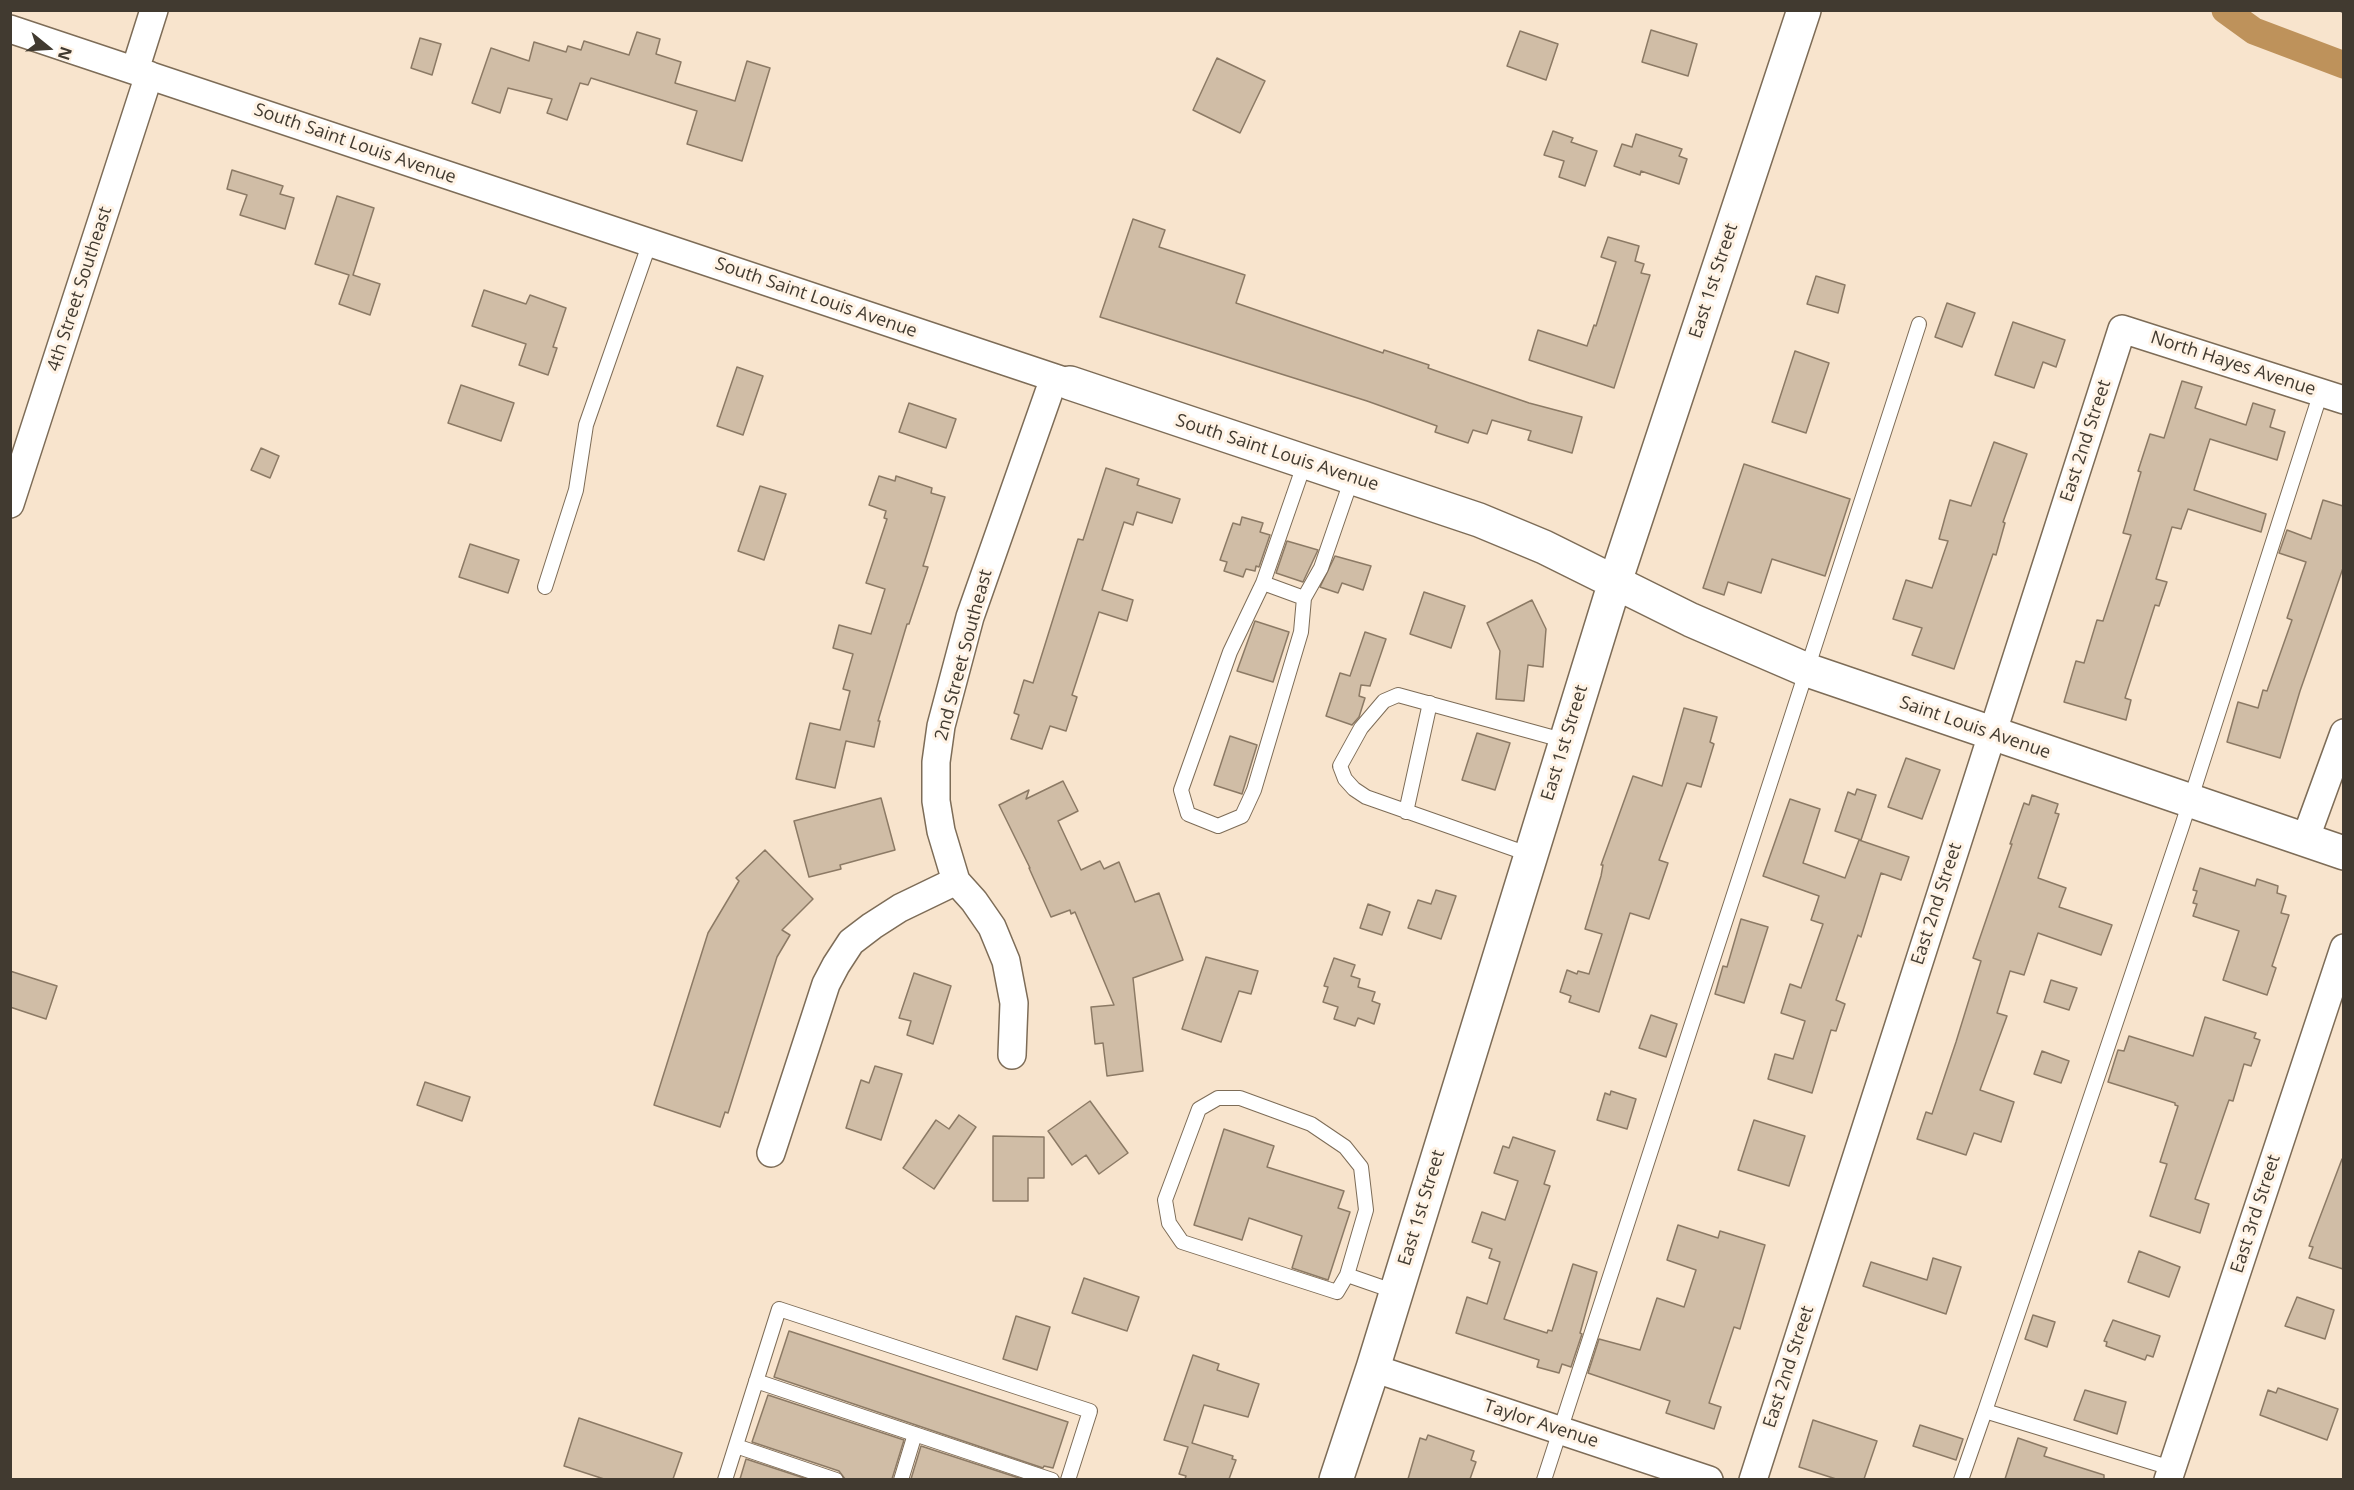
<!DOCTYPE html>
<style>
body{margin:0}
#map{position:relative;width:2354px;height:1490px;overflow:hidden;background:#f8e4cd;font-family:"Open Sans",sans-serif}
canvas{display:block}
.frame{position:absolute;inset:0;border:12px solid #413a30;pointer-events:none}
.north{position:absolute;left:18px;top:18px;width:60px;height:60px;-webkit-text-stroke:4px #fff3e5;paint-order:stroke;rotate:108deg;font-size:16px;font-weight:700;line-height:24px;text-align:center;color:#413a30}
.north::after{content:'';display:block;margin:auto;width:21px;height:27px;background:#413a30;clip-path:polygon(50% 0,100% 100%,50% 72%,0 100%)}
</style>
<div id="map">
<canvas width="2354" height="1490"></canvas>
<div class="frame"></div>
<div class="north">N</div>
</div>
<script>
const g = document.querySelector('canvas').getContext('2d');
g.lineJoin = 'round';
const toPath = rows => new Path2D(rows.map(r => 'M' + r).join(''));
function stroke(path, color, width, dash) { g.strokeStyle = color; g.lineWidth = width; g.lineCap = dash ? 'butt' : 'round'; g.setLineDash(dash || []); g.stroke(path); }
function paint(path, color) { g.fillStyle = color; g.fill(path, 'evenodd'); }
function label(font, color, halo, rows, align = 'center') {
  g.font = font + ' "Open Sans",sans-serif'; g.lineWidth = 6; g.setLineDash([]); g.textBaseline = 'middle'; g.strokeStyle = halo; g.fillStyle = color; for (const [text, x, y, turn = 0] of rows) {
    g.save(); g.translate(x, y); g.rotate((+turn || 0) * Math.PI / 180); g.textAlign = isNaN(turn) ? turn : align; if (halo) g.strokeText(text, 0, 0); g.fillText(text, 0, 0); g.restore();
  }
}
const canal = toPath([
 [2225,10,2254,31,2344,65]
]);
const building = toPath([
 [1651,30,1697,44,1688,76,1642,62,1651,30],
 [1520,31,1558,44,1546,80,1507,66,1520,31],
 [637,32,660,39,656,54,681,62,675,83,735,101,747,61,770,68,742,161,687,144,697,111,591,78,588,85,580,83,567,120,547,113,552,99,508,88,500,113,472,103,491,48,529,61,534,42,566,52,568,46,581,50,584,41,629,55,637,32],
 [420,38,441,44,432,75,411,68,420,38],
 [1217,58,1265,81,1240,133,1193,110,1217,58],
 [1553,131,1573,138,1571,142,1597,151,1585,186,1559,177,1564,161,1544,155,1553,131],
 [1636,134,1682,149,1679,156,1687,159,1679,184,1641,171,1640,175,1614,166,1622,144,1632,147,1636,134],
 [232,170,283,186,280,194,294,198,285,229,240,215,247,195,227,189,232,170],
 [337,196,374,208,353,275,380,284,370,315,339,304,349,275,315,264,337,196],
 [1133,219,1165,230,1159,247,1245,275,1236,303,1383,353,1384,350,1429,365,1428,368,1529,403,1582,417,1572,453,1528,440,1531,431,1492,420,1487,434,1473,430,1468,443,1435,432,1437,426,1367,401,1100,317,1133,219],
 [1608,237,1639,246,1635,261,1644,264,1641,273,1650,275,1614,388,1529,360,1538,330,1587,346,1594,325,1596,326,1616,262,1601,257,1608,237],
 [1816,276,1845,285,1838,313,1807,304,1816,276],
 [484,290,526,304,530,295,566,308,553,347,557,348,548,375,519,365,526,344,472,326,484,290],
 [1947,303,1975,313,1962,347,1935,337,1947,303],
 [2013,322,2065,340,2056,367,2043,362,2034,388,1995,375,2013,322],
 [1795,351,1829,363,1806,433,1772,422,1795,351],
 [737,367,763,376,743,435,717,426,737,367],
 [2182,381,2202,387,2195,408,2246,425,2253,403,2275,410,2270,427,2285,432,2277,460,2210,439,2194,490,2266,514,2261,532,2188,509,2181,529,2172,527,2156,579,2167,582,2159,606,2155,605,2125,698,2131,700,2126,720,2064,702,2076,661,2084,663,2097,620,2103,621,2131,535,2123,533,2141,472,2138,471,2150,434,2164,438,2182,381],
 [461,385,514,403,501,441,448,423,461,385],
 [909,403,956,419,946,448,899,432,909,403],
 [1994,442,2027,454,2003,522,2005,523,1996,555,1993,554,1954,669,1912,655,1922,628,1893,619,1906,580,1932,588,1948,541,1939,539,1950,500,1971,506,1994,442],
 [261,448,279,456,270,478,251,470,261,448],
 [1744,464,1850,499,1825,576,1772,559,1761,593,1728,582,1724,595,1703,588,1744,464],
 [1106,468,1139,479,1137,485,1180,499,1172,523,1137,512,1133,525,1124,522,1102,590,1133,600,1127,621,1099,612,1072,695,1077,697,1066,731,1050,726,1042,749,1011,739,1019,715,1014,713,1024,680,1033,683,1078,539,1083,540,1106,468],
 [879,476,895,481,896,476,932,488,931,493,945,497,923,566,928,567,909,624,907,624,878,721,880,721,874,747,846,741,835,788,796,779,810,723,840,730,850,691,843,689,853,654,833,648,839,625,871,634,885,589,866,583,887,519,884,518,886,511,869,505,879,476],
 [760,486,786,494,764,560,738,551,760,486],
 [2323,500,2343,506,2343,568,2300,691,2280,758,2227,742,2238,702,2258,708,2263,690,2267,691,2292,620,2287,618,2306,562,2279,553,2287,530,2311,539,2323,500],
 [1242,517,1263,523,1260,532,1270,535,1259,567,1256,566,1255,571,1246,569,1243,577,1224,571,1227,562,1220,560,1233,523,1240,525,1242,517],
 [1287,541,1318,550,1303,582,1276,573,1287,541],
 [470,544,519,560,508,593,459,577,470,544],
 [1335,556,1371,566,1363,590,1342,583,1338,593,1320,587,1335,556],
 [1424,592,1465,606,1451,648,1410,634,1424,592],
 [1532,600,1546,629,1543,667,1528,665,1524,701,1496,699,1500,651,1487,623,1532,600],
 [1255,621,1289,632,1273,682,1237,671,1255,621],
 [1365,632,1386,639,1370,686,1361,685,1359,696,1365,698,1359,717,1352,725,1326,716,1340,673,1350,676,1365,632],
 [1684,708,1717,717,1710,742,1714,744,1701,787,1687,783,1659,860,1668,863,1649,919,1630,913,1599,1012,1569,1002,1571,996,1560,992,1567,970,1577,974,1578,971,1589,974,1602,934,1585,929,1601,876,1603,865,1601,865,1633,776,1662,786,1684,708],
 [1477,733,1510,743,1495,790,1462,780,1477,733],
 [1230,736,1257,745,1242,794,1214,785,1230,736],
 [1906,758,1940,770,1922,819,1888,807,1906,758],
 [1063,781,1078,811,1058,821,1081,870,1100,861,1104,869,1119,862,1135,902,1159,893,1183,960,1133,978,1143,1071,1107,1076,1103,1043,1095,1044,1091,1007,1114,1005,1075,912,1071,914,1070,910,1051,917,1029,868,1030,868,999,805,1029,790,1026,799,1063,781],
 [1857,789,1876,795,1861,840,1835,831,1848,792,1855,795,1857,789],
 [2032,795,2058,804,2055,813,2059,814,2038,878,2066,888,2059,907,2112,925,2101,955,2038,933,2024,975,2010,971,1997,1013,2007,1016,1980,1090,2014,1102,2001,1142,1974,1133,1966,1155,1917,1139,1926,1112,1932,1114,1956,1042,1981,961,1973,958,2012,844,2010,844,2024,803,2029,805,2032,795],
 [881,798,895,850,840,865,841,869,809,877,794,821,881,798],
 [1790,799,1820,809,1803,863,1845,878,1859,840,1909,857,1901,880,1881,873,1861,937,1858,935,1836,1000,1845,1004,1836,1031,1831,1030,1812,1093,1768,1079,1775,1054,1793,1059,1805,1021,1781,1013,1790,984,1801,988,1823,924,1811,920,1819,896,1763,876,1790,799],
 [765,850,813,899,782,930,790,935,777,957,728,1113,725,1112,720,1127,654,1105,708,933,739,881,736,878,765,850],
 [2200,868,2255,886,2257,879,2278,886,2277,893,2286,896,2281,913,2289,915,2272,966,2276,968,2267,995,2223,980,2239,931,2193,916,2197,904,2193,903,2197,891,2193,890,2200,868],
 [1436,890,1456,896,1441,939,1408,928,1418,900,1431,904,1436,890],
 [1368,904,1390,912,1382,935,1360,928,1368,904],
 [1741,919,1768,927,1744,1003,1715,994,1723,966,1727,967,1741,919],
 [1206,957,1258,971,1251,994,1239,991,1221,1042,1182,1029,1206,957],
 [1334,958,1355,965,1351,976,1360,979,1358,987,1375,992,1372,1001,1380,1004,1374,1024,1358,1018,1355,1026,1334,1019,1338,1007,1323,1002,1328,987,1324,986,1334,958],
 [10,971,57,986,46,1019,10,1007,10,971],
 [914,973,951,986,933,1044,907,1035,911,1021,899,1018,914,973],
 [2051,980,2077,988,2069,1010,2044,1002,2051,980],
 [1651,1015,1677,1024,1666,1057,1639,1048,1651,1015],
 [2205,1017,2256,1033,2254,1038,2260,1040,2251,1066,2244,1064,2233,1101,2229,1100,2195,1199,2209,1204,2200,1233,2150,1216,2167,1164,2160,1162,2178,1106,2175,1105,2175,1103,2108,1082,2118,1050,2124,1051,2129,1036,2193,1056,2205,1017],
 [2042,1051,2069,1061,2061,1083,2034,1074,2042,1051],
 [875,1066,902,1074,881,1140,846,1128,861,1080,869,1083,875,1066],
 [425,1082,470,1097,462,1121,417,1105,425,1082],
 [1611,1091,1636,1099,1627,1129,1597,1120,1605,1093,1610,1095,1611,1091],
 [1090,1101,1128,1153,1099,1174,1086,1155,1072,1165,1048,1131,1090,1101],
 [959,1115,976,1127,934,1189,903,1168,936,1120,949,1129,959,1115],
 [1754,1120,1805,1136,1789,1186,1738,1170,1754,1120],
 [1224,1129,1274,1146,1267,1167,1344,1191,1338,1208,1350,1212,1328,1280,1292,1268,1302,1236,1249,1218,1242,1240,1194,1225,1224,1129],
 [993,1136,1044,1137,1044,1178,1028,1178,1028,1201,993,1201,993,1136],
 [1513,1137,1555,1151,1544,1184,1550,1186,1504,1319,1547,1333,1548,1330,1552,1331,1573,1264,1597,1272,1580,1333,1582,1334,1571,1367,1562,1364,1559,1373,1537,1367,1539,1360,1456,1333,1467,1297,1487,1304,1500,1262,1489,1258,1492,1249,1472,1242,1482,1212,1505,1220,1518,1181,1494,1173,1503,1146,1509,1148,1513,1137],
 [2342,1159,2343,1160,2343,1269,2309,1258,2313,1247,2309,1246,2342,1159],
 [1678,1225,1718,1238,1720,1231,1765,1245,1740,1329,1734,1327,1709,1403,1721,1407,1714,1429,1666,1413,1670,1401,1588,1373,1599,1339,1640,1350,1657,1298,1684,1307,1696,1270,1667,1260,1678,1225],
 [2139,1251,2180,1267,2169,1297,2128,1282,2139,1251],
 [1933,1258,1961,1267,1946,1314,1863,1286,1871,1262,1927,1280,1933,1258],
 [1084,1278,1139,1297,1127,1331,1072,1313,1084,1278],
 [2297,1297,2334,1310,2325,1339,2285,1326,2297,1297],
 [2033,1315,2055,1322,2047,1347,2025,1339,2033,1315],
 [1016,1316,1050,1327,1037,1370,1003,1359,1016,1316],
 [2113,1320,2160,1336,2153,1357,2147,1355,2145,1360,2106,1346,2107,1342,2104,1341,2113,1320],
 [789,1331,1068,1422,1053,1468,1044,1466,1043,1468,774,1377,789,1331],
 [1193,1355,1219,1364,1217,1370,1259,1384,1248,1417,1204,1405,1192,1443,1233,1456,1232,1459,1236,1460,1229,1479,1185,1479,1186,1476,1179,1474,1188,1447,1164,1440,1193,1355],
 [2278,1388,2338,1409,2327,1440,2260,1415,2268,1390,2276,1393,2278,1388],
 [2085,1390,2126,1402,2117,1434,2074,1420,2085,1390],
 [768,1395,904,1440,892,1479,845,1479,839,1471,752,1442,768,1395],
 [579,1418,682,1453,673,1479,604,1479,564,1466,579,1418],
 [1813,1420,1877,1441,1864,1479,1836,1479,1799,1467,1813,1420],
 [1920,1425,1963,1439,1956,1460,1913,1446,1920,1425],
 [1428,1435,1474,1451,1471,1460,1476,1462,1470,1479,1408,1479,1420,1438,1426,1440,1428,1435],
 [2018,1438,2047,1448,2044,1456,2104,1475,2104,1479,2005,1479,2018,1438],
 [921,1446,1022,1479,911,1479,921,1446],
 [746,1459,807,1479,740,1479,746,1459]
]);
const path = toPath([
 [2341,10,2344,12]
]);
const lane = toPath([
 [1305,462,1263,583,1304,598,1321,568,1352,478],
 [1263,583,1230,652,1181,790,1188,814,1218,826,1242,816,1254,790,1301,632,1304,598],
 [545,587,576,490,586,425,650,242],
 [1406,812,1430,703],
 [1531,855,1366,797,1354,789,1345,779,1340,766,1361,728,1384,701,1398,695,1566,741],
 [1347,1275,1337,1292,1182,1242,1169,1223,1165,1200,1199,1109,1218,1098,1240,1098,1311,1124,1345,1147,1361,1167,1366,1210,1347,1275,1396,1292],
 [756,1381,1052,1480],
 [736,1446,836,1480],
 [2171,1468,1985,1411,2182,826,2321,392],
 [725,1480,779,1309,1090,1411,1068,1480],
 [901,1480,915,1434],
 [1544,1480,1919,324],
 [1961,1480,1985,1411]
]);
const street = toPath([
 [10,29,1070,383],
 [135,70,154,10],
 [10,504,149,75],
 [2305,840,2344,733],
 [1012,1055,1014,1003,1006,961,992,927,974,901,956,881,941,831,936,801,936,762,941,726,970,617,1054,378],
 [771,1153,826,984,836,965,851,942,872,926,900,908,956,881],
 [1373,1368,1709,1480],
 [1753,1480,2122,329,2344,400],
 [2168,1480,2344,948]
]);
const secondary = toPath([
 [1070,383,1479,520,1544,547,1691,620,1807,670,2344,853],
 [1336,1480,1373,1368,1615,582,1804,10]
]);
const streetNames = [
 ["South Saint Louis Avenue",355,144,19],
 ["East 1st Street",1714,281,-72],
 ["4th Street Southeast",80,289,-72],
 ["South Saint Louis Avenue",816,298,19],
 ["North Hayes Avenue",2233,364,18],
 ["East 2nd Street",2086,441,-72],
 ["South Saint Louis Avenue",1277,453,18],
 ["2nd Street Southeast",964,655,-75],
 ["Saint Louis Avenue",1975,728,19],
 ["East 1st Street",1565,743,-73],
 ["East 2nd Street",1937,904,-72],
 ["East 1st Street",1422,1208,-73],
 ["East 3rd Street",2256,1214,-72],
 ["East 2nd Street",1789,1367,-72],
 ["Taylor Avenue",1541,1424,18]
];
stroke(canal, '#be925b', 27);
paint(building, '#d0bda6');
stroke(building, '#8c7a65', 1.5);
stroke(lane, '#7d6c57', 16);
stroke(street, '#7d6c57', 30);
stroke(secondary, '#7d6c57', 36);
stroke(path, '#998c7c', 4, [4.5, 4.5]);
stroke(lane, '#fff', 14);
stroke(street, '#fff', 27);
stroke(secondary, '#fff', 33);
label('18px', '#413a30', '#fff3e5', streetNames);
</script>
